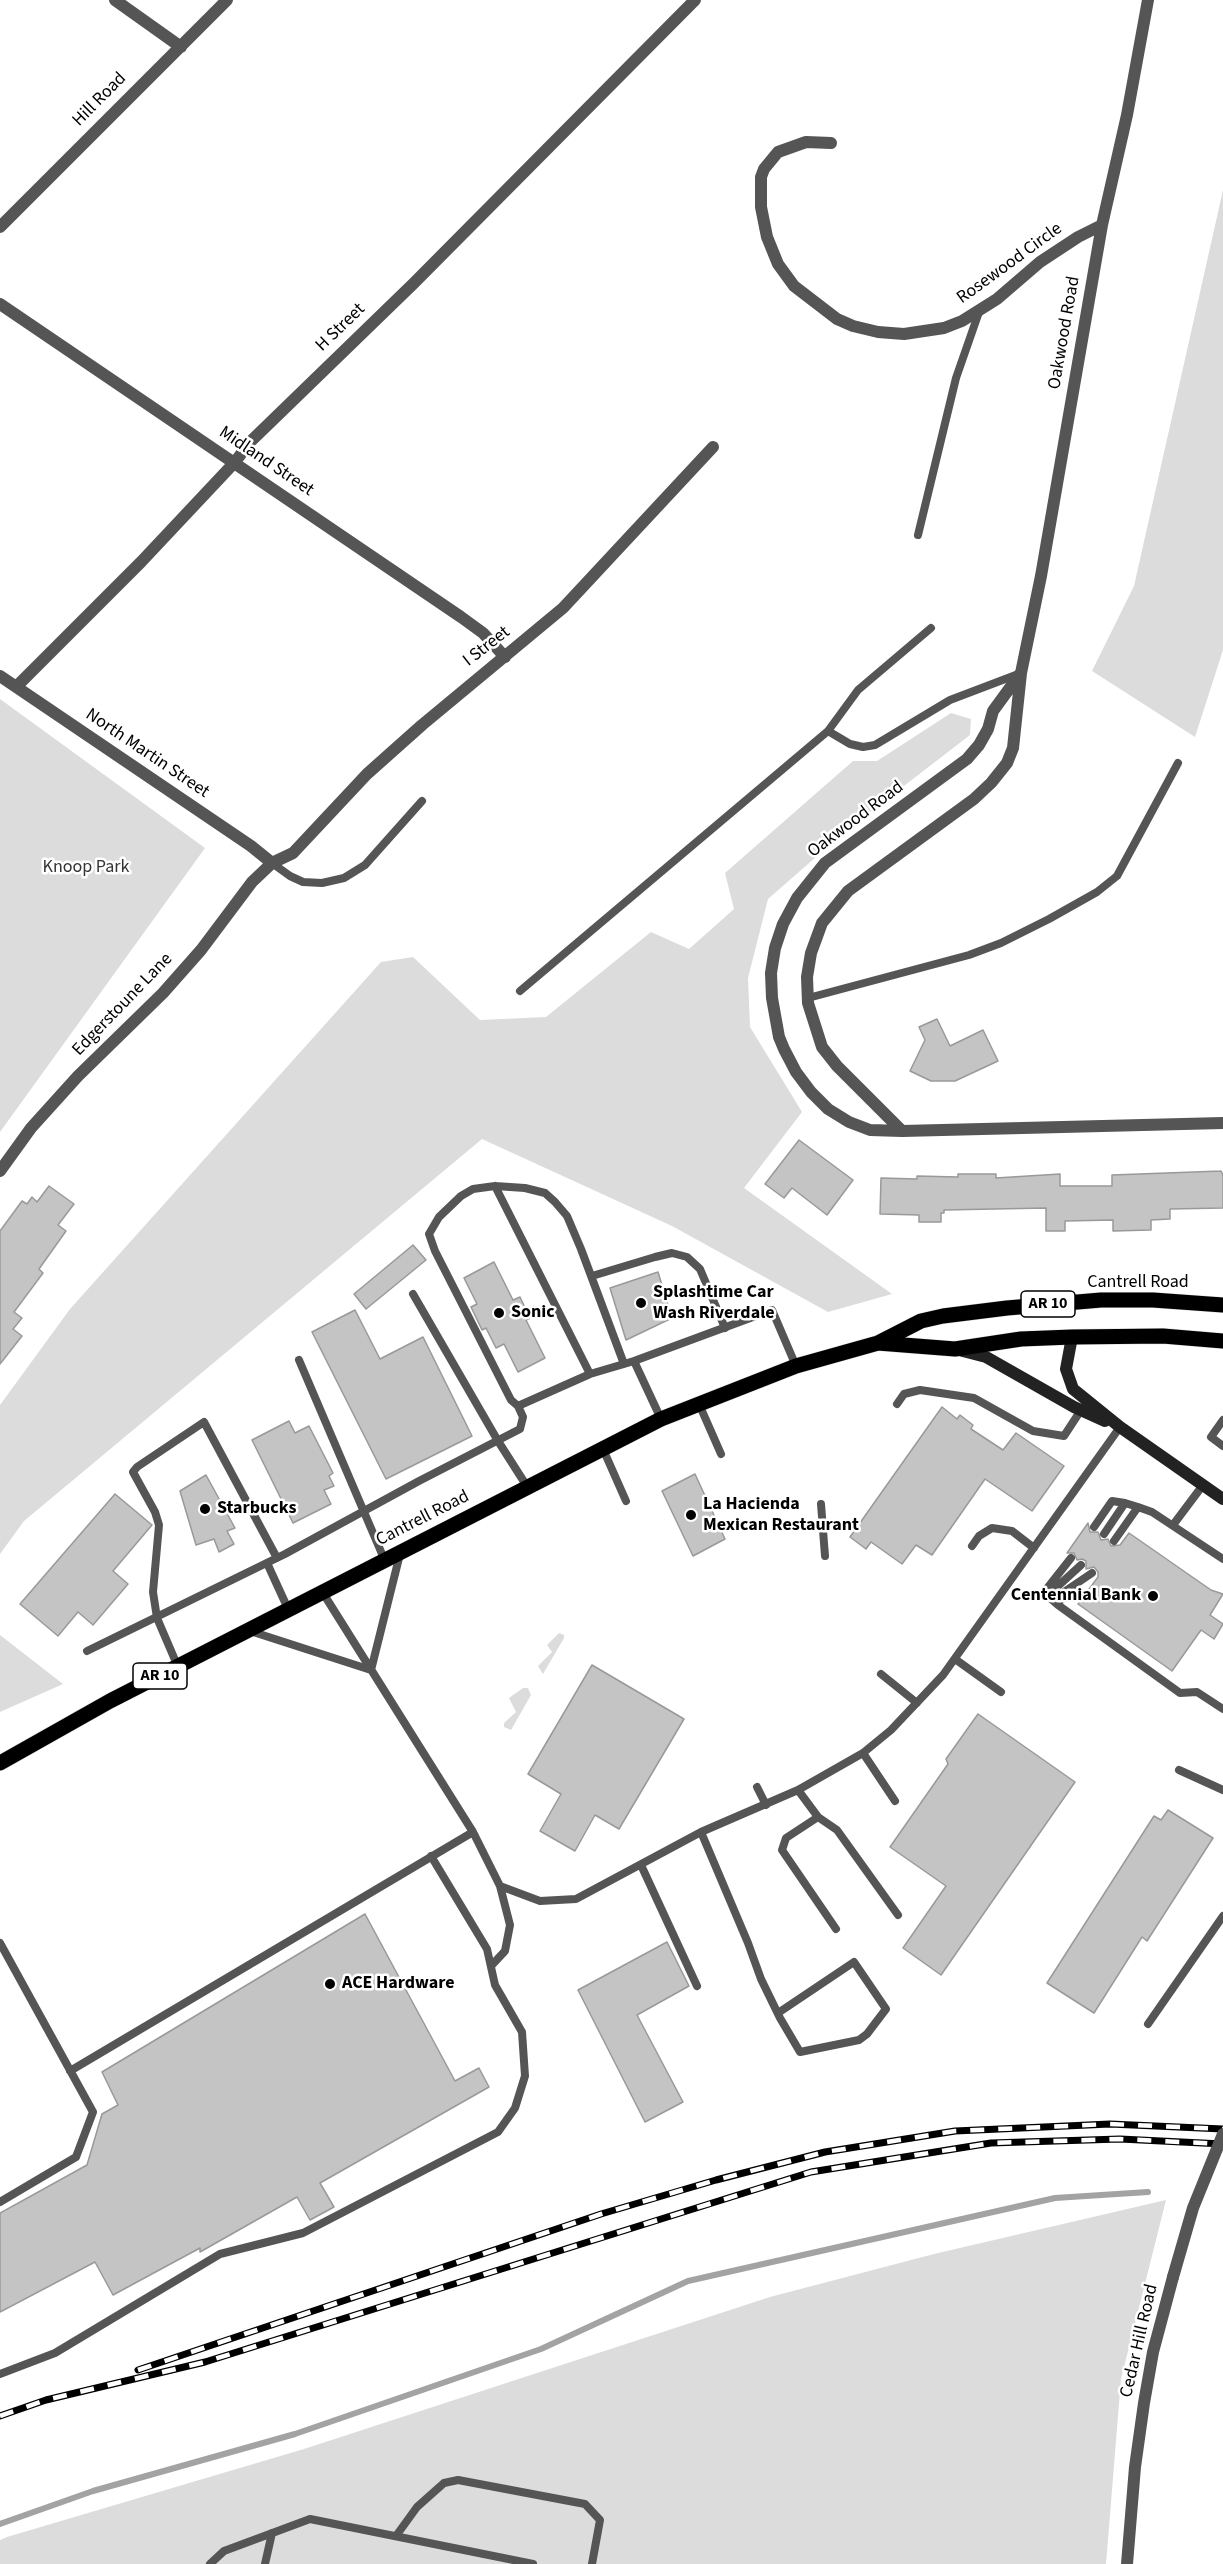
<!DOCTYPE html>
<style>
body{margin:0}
canvas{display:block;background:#fff}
</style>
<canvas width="1223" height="2564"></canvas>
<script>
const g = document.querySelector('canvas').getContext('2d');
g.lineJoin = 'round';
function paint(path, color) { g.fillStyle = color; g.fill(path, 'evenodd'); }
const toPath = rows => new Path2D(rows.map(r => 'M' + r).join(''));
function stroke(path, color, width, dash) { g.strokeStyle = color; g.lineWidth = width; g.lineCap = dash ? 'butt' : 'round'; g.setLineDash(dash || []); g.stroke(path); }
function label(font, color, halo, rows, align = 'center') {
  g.font = font + ' "Source Sans 3",sans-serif'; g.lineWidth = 5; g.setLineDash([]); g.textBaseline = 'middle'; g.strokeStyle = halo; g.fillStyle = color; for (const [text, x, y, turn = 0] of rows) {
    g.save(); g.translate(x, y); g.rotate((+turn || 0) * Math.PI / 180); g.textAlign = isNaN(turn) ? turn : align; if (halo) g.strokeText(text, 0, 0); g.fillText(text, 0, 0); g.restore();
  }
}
const green = toPath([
 [1223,190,1223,650,1195,737,1092,671,1134,586],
 [0,699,205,848,0,1132],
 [951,713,971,719,970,735,848,829,768,899,748,978,750,1027,802,1112,744,1188,892,1294,828,1312,672,1226,482,1139,24,1521,0,1554,0,1405,70,1309,381,962,413,957,480,1020,546,1017,651,932,689,949,734,909,725,873,853,761,877,761],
 [559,1633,564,1635,564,1638,543,1674,538,1666,552,1652,547,1645],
 [0,1635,63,1684,0,1712],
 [523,1688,528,1688,531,1695,511,1730,504,1727,504,1723,516,1712,509,1698],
 [1166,2200,1121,2379,1106,2564,0,2564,0,2540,7,2537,304,2449,770,2297,934,2254]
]);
const stream = toPath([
 [0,2524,93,2491,295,2434,541,2349,688,2281,1055,2198,1148,2192]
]);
const building = toPath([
 [937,1019,950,1046,983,1030,998,1061,955,1081,931,1081,910,1071,925,1040,919,1027,937,1019],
 [799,1140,853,1180,827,1215,792,1188,784,1198,765,1184,799,1140],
 [1221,1171,1223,1175,1223,1208,1170,1209,1170,1219,1151,1220,1151,1230,1113,1231,1113,1220,1065,1221,1065,1231,1046,1231,1046,1208,944,1210,944,1213,941,1213,941,1222,919,1222,919,1215,880,1214,881,1178,917,1179,917,1176,958,1177,958,1174,996,1174,996,1178,1060,1174,1060,1186,1112,1186,1112,1175,1221,1171],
 [49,1186,74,1204,58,1225,66,1231,39,1269,43,1273,14,1312,22,1318,13,1329,22,1336,0,1364,0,1231,22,1201,27,1204,32,1197,37,1202,49,1186],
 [413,1245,426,1260,366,1309,354,1294,413,1245],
 [494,1262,513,1300,520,1297,530,1318,526,1320,545,1358,518,1372,504,1344,496,1348,486,1328,482,1330,471,1307,477,1304,464,1278,494,1262],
 [658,1272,672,1318,626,1340,610,1288,658,1272],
 [355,1310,380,1359,423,1337,472,1436,386,1479,312,1332,355,1310],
 [942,1407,957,1419,960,1415,973,1425,971,1429,1003,1450,1016,1433,1064,1466,1032,1511,985,1479,932,1555,916,1545,902,1564,871,1542,866,1549,850,1537,942,1407],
 [289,1421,295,1433,309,1426,333,1473,329,1476,334,1486,324,1490,331,1504,293,1523,252,1440,289,1421],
 [695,1474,725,1539,693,1556,662,1491,695,1474],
 [206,1475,235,1528,227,1531,234,1544,219,1552,214,1539,196,1545,180,1491,206,1475],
 [115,1494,152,1525,113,1571,128,1584,93,1625,78,1612,58,1636,20,1604,115,1494],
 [1088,1523,1090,1532,1098,1532,1101,1540,1108,1539,1111,1546,1120,1545,1129,1533,1211,1590,1223,1594,1210,1615,1223,1624,1214,1639,1201,1630,1172,1671,1078,1604,1098,1577,1098,1572,1094,1567,1086,1569,1086,1561,1082,1559,1077,1560,1074,1553,1067,1553,1088,1523],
 [592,1665,684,1719,619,1829,595,1815,575,1851,540,1831,561,1794,528,1774,592,1665],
 [978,1714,1075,1782,941,1975,903,1948,946,1886,890,1847,948,1764,946,1759,978,1714],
 [1168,1810,1213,1838,1147,1941,1142,1937,1094,2013,1047,1983,1154,1816,1161,1820,1168,1810],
 [365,1914,455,2081,479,2068,489,2087,320,2183,334,2207,310,2220,297,2197,200,2252,200,2248,113,2295,95,2262,0,2312,0,2213,87,2165,102,2114,118,2105,102,2072,365,1914],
 [667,1942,689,1986,637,2015,683,2102,645,2122,578,1990,667,1942]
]);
const lane = toPath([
 [918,535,956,378,979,312],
 [828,731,858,690,931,628],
 [272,863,290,876,303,882,322,883,344,878,365,865,422,801],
 [520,991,828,731,850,744,863,747,875,745,950,700,1021,673],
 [808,998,969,955,1001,943,1049,919,1097,892,1117,876,1178,763],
 [495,1186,590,1374],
 [592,1276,655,1257,672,1253,687,1257,700,1269,725,1328],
 [413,1294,498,1441,528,1488],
 [299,1360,385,1561],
 [634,1361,772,1310,796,1366],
 [699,1404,721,1454],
 [897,1404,904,1394,920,1390,974,1398,1033,1431,1064,1436,1081,1410],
 [518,1406,590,1374,634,1361,661,1419],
 [1223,1420,1211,1437,1223,1446],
 [603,1449,626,1501],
 [821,1504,825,1556],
 [1173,1525,1203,1485],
 [1094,1527,1112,1501,1125,1503],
 [1104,1534,1125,1503,1138,1507],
 [1114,1541,1138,1507,1152,1512,1223,1559],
 [972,1546,979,1536,992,1528,1012,1531,1034,1548],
 [267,1563,289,1611],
 [1092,1573,1064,1592,1058,1605,1180,1693,1197,1692,1223,1709],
 [323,1593,473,1832,500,1886,540,1901,576,1899,701,1832,798,1790,863,1753,891,1730,943,1675,1120,1427],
 [1050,1598,1045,1591,1071,1558],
 [1058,1605,1050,1598,1058,1586,1081,1565],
 [250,1631,371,1670],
 [87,1651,285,1554,419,1481,520,1429,523,1417,518,1406,511,1400,435,1251,429,1234,439,1217,461,1196,473,1189,495,1186,525,1188,545,1193,555,1202,567,1216,581,1249,624,1364],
 [955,1659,1001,1692],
 [178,1667,157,1618,153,1592,159,1525,155,1512,133,1472,137,1467,204,1422,277,1558],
 [371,1670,400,1554],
 [881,1674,917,1703],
 [863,1753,895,1801],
 [1179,1770,1223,1790],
 [757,1787,766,1805],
 [798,1790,818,1817,837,1830,898,1915],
 [818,1817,786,1838,782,1850,836,1929],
 [701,1832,748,1943,761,1979,780,2018,800,2052,859,2040,867,2034,886,2009,854,1962,778,2013],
 [641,1865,697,1986],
 [0,1943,93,2112,76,2157,0,2202],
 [491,1966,505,1951,510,1925,500,1886],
 [1148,2024,1223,1916],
 [70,2071,473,1832],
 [0,2374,55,2353,220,2254,303,2233,498,2132,515,2108,525,2076,522,2032,495,1985,487,1949,431,1856],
 [396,2536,417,2507,444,2483,458,2480,585,2504,600,2520,592,2564],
 [210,2564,224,2551,310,2519,533,2564],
 [265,2564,272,2533]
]);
const street = toPath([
 [115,0,181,47],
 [831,143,806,142,778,152,764,169,761,177,761,207,767,237,778,264,794,286,837,319,853,326,878,332,904,334,944,328,962,321,997,299,1040,262,1078,237,1102,225],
 [0,227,227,0],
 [0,304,461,617,483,633,505,657],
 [1020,674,993,711,988,729,979,745,967,759,825,863,797,898,783,924,775,948,771,973,772,998,779,1037,784,1049,796,1072,811,1092,828,1109,849,1122,870,1130,902,1131,1223,1123],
 [0,676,251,846,272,863],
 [16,687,141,562,235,462,250,442,413,284,695,0],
 [902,1131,837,1066,822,1047,808,1003,807,977,811,953,822,923,848,891,974,799,991,783,1007,763,1013,748,1021,673,1041,576,1102,225,1127,115,1148,0],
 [0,1171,31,1128,78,1076,163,993,201,950,252,882,272,863,293,853,367,774,422,725,563,608,713,447],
 [1127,2564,1135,2467,1144,2403,1153,2352,1173,2277]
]);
const secondary = toPath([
 [1072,1337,1066,1369,1073,1389,1120,1427,1223,1499],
 [959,1350,986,1357,1074,1407,1105,1421]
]);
const primary = toPath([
 [878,1343,955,1349,1021,1339,1072,1337,1163,1336,1223,1341],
 [0,1763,110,1701,661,1419,796,1366,878,1343,921,1321,943,1316,1007,1308,1101,1300,1153,1300,1223,1305]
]);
const rail = toPath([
 [138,2370,601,2214,716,2180,825,2152,955,2131,1110,2124,1223,2129],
 [0,2416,46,2400,205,2362,811,2172,991,2143,1120,2139,1223,2144]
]);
const streetBridge = toPath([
 [1173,2277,1193,2208,1223,2134]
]);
const markers = [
 [641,1303,6,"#000"],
 [499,1313,6,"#000"],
 [205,1509,6,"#000"],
 [691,1515,6,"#000"],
 [1153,1596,6,"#000"],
 [330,1984,6,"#000"]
];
const shields = [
 [1048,1304,54],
 [160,1676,54]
];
const shieldNames = [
 ["AR 10",1048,1304],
 ["AR 10",160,1676]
];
const streetNames = [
 ["Hill Road",100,100,-45],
 ["Rosewood Circle",1010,264,-36],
 ["H Street",341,328,-44],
 ["Oakwood Road",1065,333,-80],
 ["Midland Street",266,462,34],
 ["I Street",487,647,-38],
 ["North Martin Street",147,754,34],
 ["Oakwood Road",856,820,-37],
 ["Edgerstoune Lane",123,1005,-46],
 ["Cantrell Road",1138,1283],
 ["Cantrell Road",423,1519,-27],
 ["Cedar Hill Road",1140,2341,-77]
];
const parkNames = [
 ["Knoop Park",86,868]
];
const poiNames = [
 ["Splashtime Car",653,1293],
 ["Wash Riverdale",653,1314],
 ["Sonic",511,1313],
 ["La Hacienda",703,1505],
 ["Mexican Restaurant",703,1526],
 ["Starbucks",217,1509],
 ["Centennial Bank",1141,1596,"right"],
 ["ACE Hardware",342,1984]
];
paint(green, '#dcdcdc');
stroke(stream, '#a3a3a3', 6);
paint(building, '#c4c4c4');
stroke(building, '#999', 1.5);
stroke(primary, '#dbdbdb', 16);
stroke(lane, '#555', 8);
stroke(street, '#555', 12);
stroke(secondary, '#222', 12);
stroke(primary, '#000', 15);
stroke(rail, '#000', 7);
stroke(rail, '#fff', 4.5, [14]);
stroke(streetBridge, '#555', 12);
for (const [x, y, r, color] of markers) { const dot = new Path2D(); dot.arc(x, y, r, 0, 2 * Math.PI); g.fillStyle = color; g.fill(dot); stroke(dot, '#fff', 2); }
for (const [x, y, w] of shields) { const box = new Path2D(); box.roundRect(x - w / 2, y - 13, w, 26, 4.5); g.fillStyle = '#fff'; g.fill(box); stroke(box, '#000', 1.5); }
label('bold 16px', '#000', null, shieldNames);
label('18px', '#000', '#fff', streetNames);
label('18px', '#333', '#fff', parkNames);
label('bold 18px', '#000', '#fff', poiNames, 'left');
</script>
